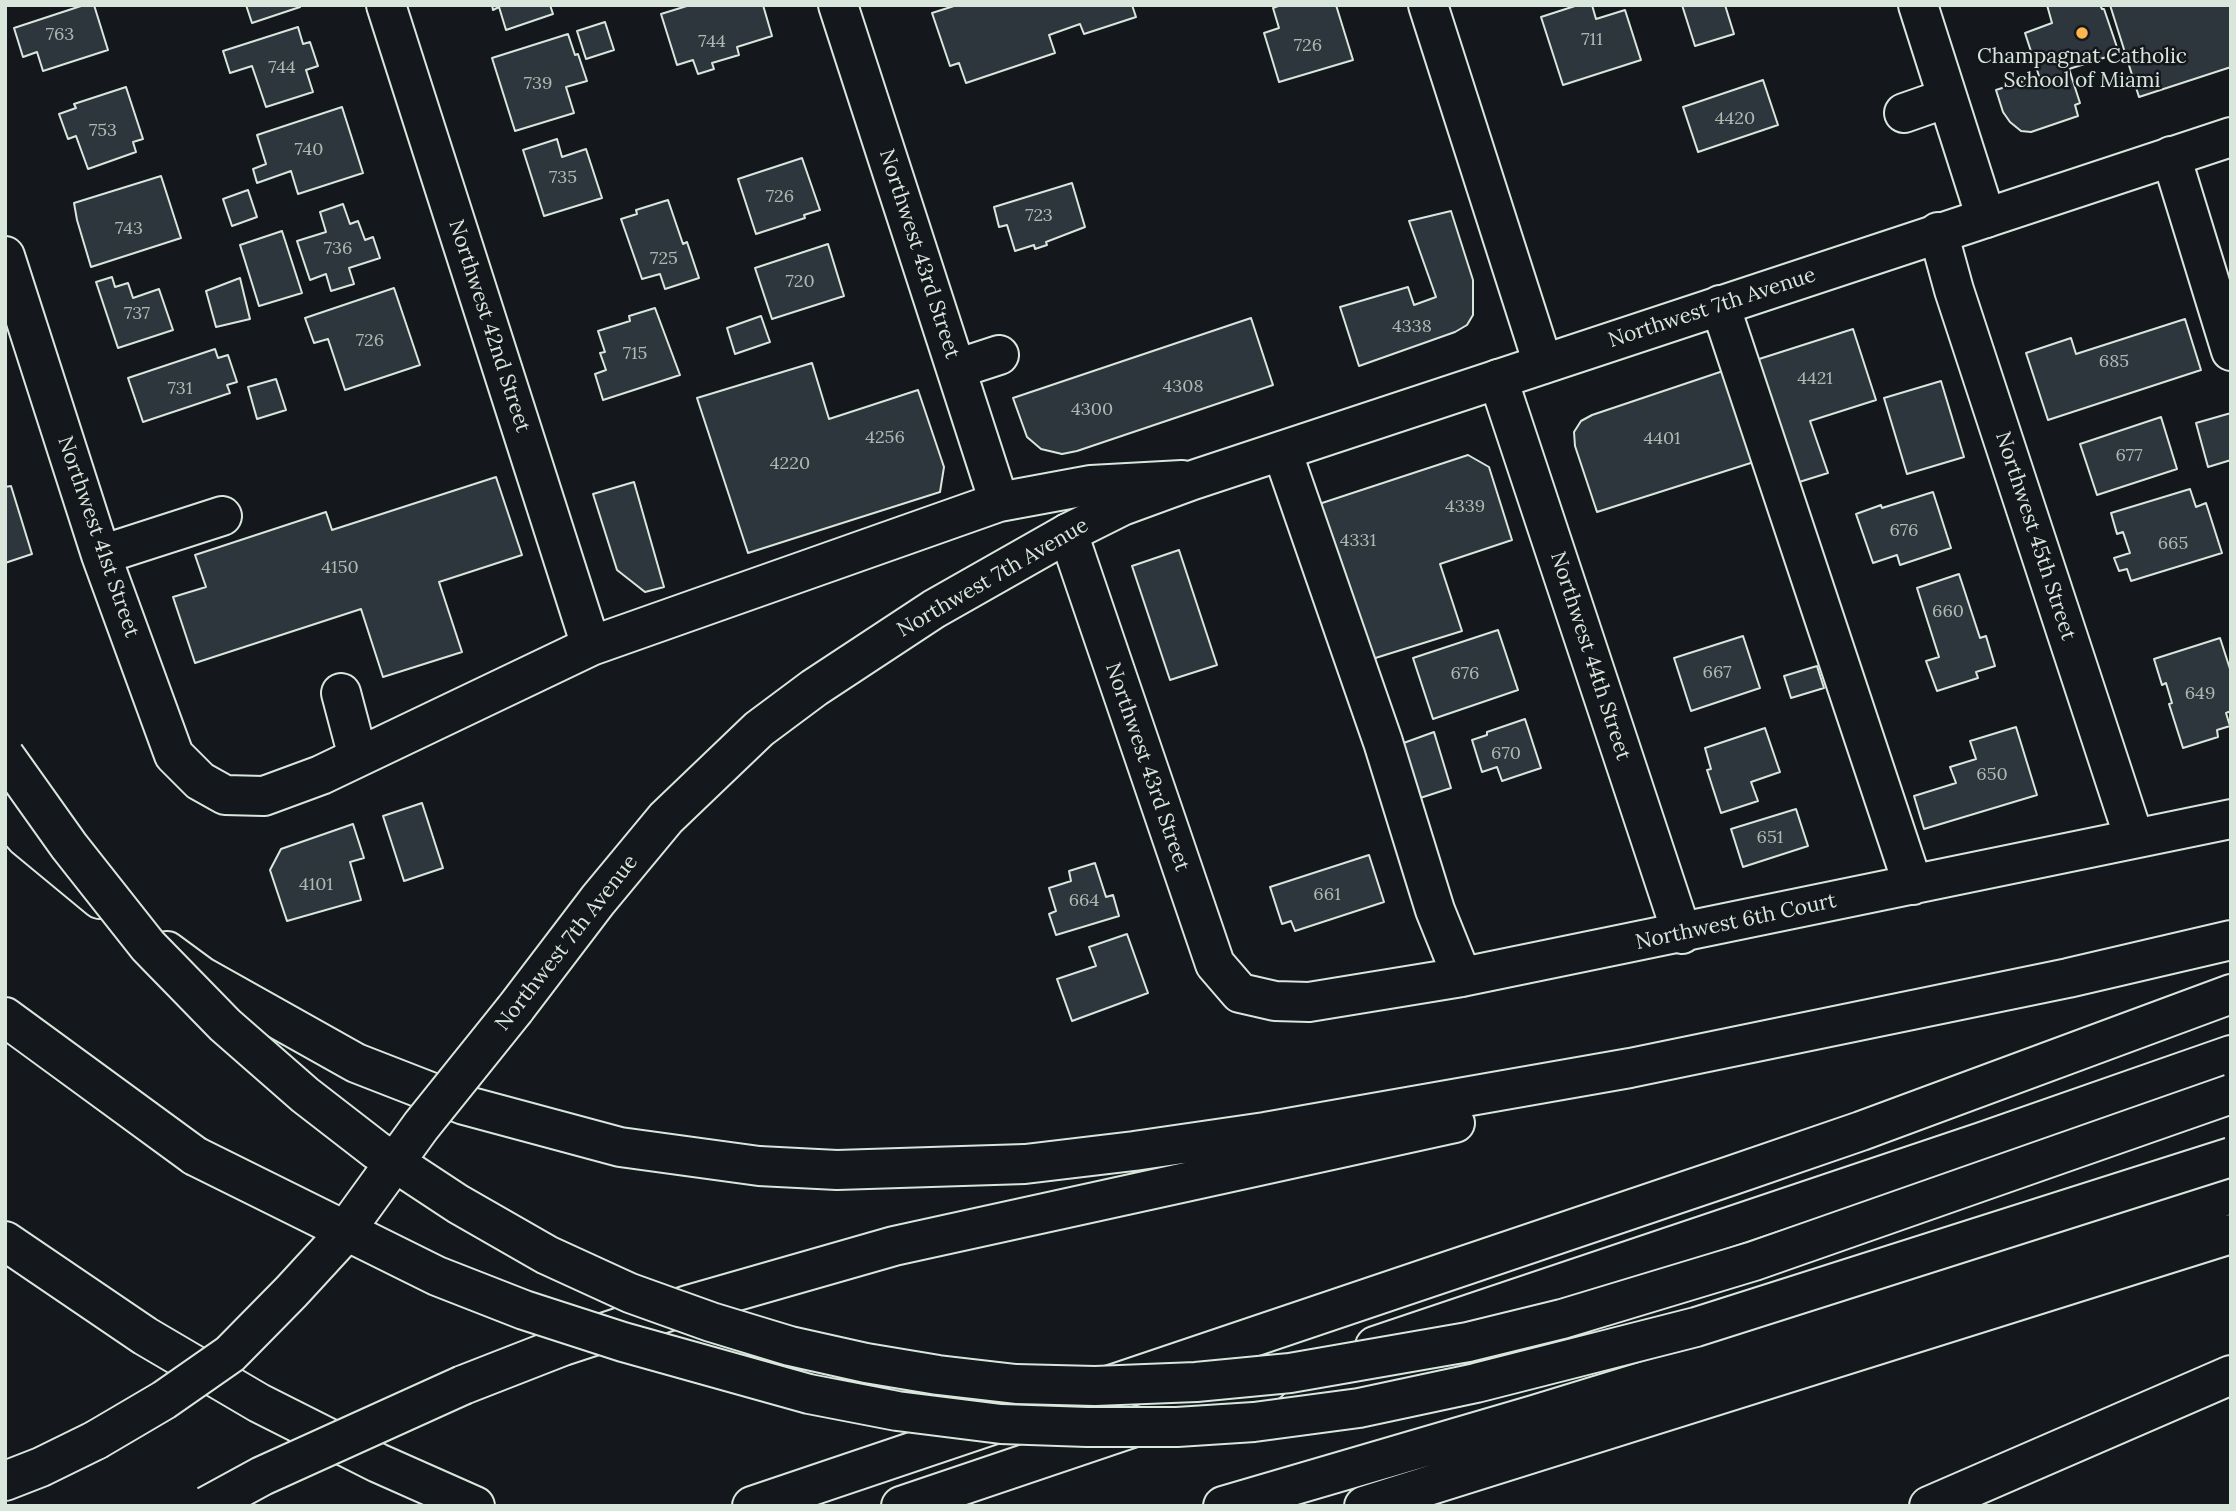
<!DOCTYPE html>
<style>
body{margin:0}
#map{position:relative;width:2236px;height:1511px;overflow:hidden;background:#14181c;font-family:Lora,serif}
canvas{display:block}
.frame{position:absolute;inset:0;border:7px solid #d8e6dc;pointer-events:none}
</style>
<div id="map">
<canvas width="2236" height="1511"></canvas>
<div class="frame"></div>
</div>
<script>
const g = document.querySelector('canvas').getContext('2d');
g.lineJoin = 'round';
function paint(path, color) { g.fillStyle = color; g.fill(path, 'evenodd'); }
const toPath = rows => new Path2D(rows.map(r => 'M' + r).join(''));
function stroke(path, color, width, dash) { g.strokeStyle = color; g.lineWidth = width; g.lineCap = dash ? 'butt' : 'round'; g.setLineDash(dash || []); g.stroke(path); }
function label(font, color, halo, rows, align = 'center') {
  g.font = font + ' Lora,serif'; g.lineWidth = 5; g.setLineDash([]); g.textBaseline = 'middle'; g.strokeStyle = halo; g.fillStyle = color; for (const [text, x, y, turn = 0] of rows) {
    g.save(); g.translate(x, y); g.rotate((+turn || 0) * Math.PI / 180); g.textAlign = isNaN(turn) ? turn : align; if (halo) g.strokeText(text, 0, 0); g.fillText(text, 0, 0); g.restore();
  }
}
const building = toPath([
 [84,5,94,5,108,50,43,71,37,52,23,57,14,28,84,5],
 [246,5,299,5,300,7,252,23,246,5],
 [492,5,550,5,553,14,506,30,499,7,493,10,492,5],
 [690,5,763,5,772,36,737,47,739,55,712,63,714,69,698,74,693,60,677,65,661,14,690,5],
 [957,5,1132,5,1136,17,1084,34,1080,24,1049,35,1055,53,966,83,959,63,950,66,932,13,957,5],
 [1281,5,1336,5,1353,60,1279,82,1264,33,1279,28,1273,8,1281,5],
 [1578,5,1592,5,1596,19,1625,10,1641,60,1563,85,1541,17,1578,5],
 [1682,5,1725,5,1734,34,1695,46,1682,5],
 [2047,5,2100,5,2102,9,2104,9,2119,53,2069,69,2080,103,2075,105,2078,116,2031,132,2021,131,2010,122,2003,112,1996,90,2039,76,2025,33,2052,23,2047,5],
 [2110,5,2231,5,2231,67,2139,97,2110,5],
 [605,22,614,50,586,59,577,31,605,22],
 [298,27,303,44,310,42,318,66,306,70,313,92,266,107,252,66,230,73,223,51,298,27],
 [568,34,575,55,578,54,587,81,566,87,574,113,515,131,492,58,568,34],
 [1763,80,1778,125,1698,152,1683,107,1763,80],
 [126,87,143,139,133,142,136,152,88,169,76,136,68,139,59,114,76,108,74,104,126,87],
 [342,107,363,173,298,194,291,171,257,183,253,169,266,164,257,135,342,107],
 [557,139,562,157,586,149,602,198,544,216,523,150,557,139],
 [802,158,820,210,804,215,805,218,756,234,738,179,802,158],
 [161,176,181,238,91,267,77,220,74,203,161,176],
 [1072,183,1085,227,1046,242,1047,245,1035,249,1034,245,1015,251,1007,225,999,227,994,207,1072,183],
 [248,190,257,217,232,226,223,199,248,190],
 [668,200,683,244,687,242,699,278,665,289,660,274,642,279,621,219,637,214,636,210,668,200],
 [343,204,350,224,358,221,365,240,373,237,380,258,349,268,354,284,331,291,326,274,310,280,297,241,326,232,320,212,343,204],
 [1451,211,1473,280,1473,315,1467,325,1455,332,1359,366,1340,307,1408,287,1414,305,1436,297,1409,221,1451,211],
 [282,231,302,293,259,306,240,245,282,231],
 [828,244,844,296,772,319,755,268,828,244],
 [112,277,115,287,128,283,133,298,159,289,173,330,118,348,96,282,112,277],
 [240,278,250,319,216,327,206,291,240,278],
 [394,288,420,365,345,390,328,339,314,343,305,318,394,288],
 [655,308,680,375,603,400,595,374,606,370,600,353,605,352,598,331,630,321,629,316,655,308],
 [761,316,770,342,735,354,727,328,761,316],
 [1251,318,1273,385,1077,451,1062,454,1041,449,1027,437,1013,398,1251,318],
 [2185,319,2201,370,2048,420,2026,353,2071,338,2076,354,2185,319],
 [1853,329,1876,400,1810,421,1828,473,1796,483,1756,360,1853,329],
 [215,349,218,358,228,355,237,382,227,385,230,393,143,422,128,378,215,349],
 [812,363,829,419,918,390,944,467,940,492,748,553,697,398,812,363],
 [1729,369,1757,461,1597,512,1575,446,1574,432,1581,421,1592,415,1729,369],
 [276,379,286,410,257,419,248,387,276,379],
 [1941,381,1964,457,1907,474,1884,398,1941,381],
 [2231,413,2231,460,2208,467,2196,423,2231,413],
 [2161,417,2177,469,2097,495,2080,444,2161,417],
 [1468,455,1489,467,1512,540,1440,564,1462,631,1369,660,1319,504,1468,455],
 [496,477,522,555,439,582,462,652,383,677,361,609,195,663,173,597,206,587,195,555,326,512,332,530,496,477],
 [634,482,664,587,645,592,617,570,593,494,634,482],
 [11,486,32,554,5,563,5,487,11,486],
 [2190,489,2196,507,2206,503,2222,553,2131,581,2127,569,2119,571,2114,558,2130,553,2123,532,2117,534,2111,513,2190,489],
 [1933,492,1951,548,1900,565,1897,555,1873,563,1856,514,1881,505,1882,508,1933,492],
 [1179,550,1217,665,1170,680,1132,566,1179,550],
 [1959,574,1980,638,1986,636,1995,666,1976,672,1978,678,1937,691,1926,661,1939,657,1917,588,1959,574],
 [1498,630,1518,690,1433,719,1413,658,1498,630],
 [1743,636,1760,688,1691,711,1674,658,1743,636],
 [2220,638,2231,672,2231,711,2226,713,2230,726,2217,730,2218,737,2183,748,2169,704,2172,703,2166,683,2162,685,2154,659,2220,638],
 [1817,666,1824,688,1791,698,1784,676,1817,666],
 [1525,719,1541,768,1502,781,1497,767,1482,772,1472,740,1487,735,1487,732,1525,719],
 [2016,727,2037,795,1924,829,1914,796,1956,783,1950,767,1976,759,1970,741,2016,727],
 [1765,728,1780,772,1751,782,1758,801,1721,813,1707,770,1711,769,1705,748,1765,728],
 [1434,732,1451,788,1417,799,1398,745,1434,732],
 [422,803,443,868,404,881,383,816,422,803],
 [1796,809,1808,846,1743,867,1731,829,1796,809],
 [353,824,364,858,350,862,361,900,287,921,270,870,281,849,353,824],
 [1369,855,1384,902,1295,931,1291,921,1282,924,1270,887,1369,855],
 [1095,863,1106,897,1113,895,1119,916,1056,935,1049,914,1056,911,1049,888,1071,881,1069,871,1095,863],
 [1127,934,1148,993,1072,1021,1057,979,1096,966,1089,947,1127,934]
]);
const minor = toPath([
 [386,5,591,646],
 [838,5,999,502],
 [1428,5,1543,364],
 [1918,5,1986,218],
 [1904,113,1947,98],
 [2171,156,2231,351],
 [1938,232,1954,290,2134,838],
 [5,256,101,555,174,755,200,781,225,795,264,796,321,775,591,646,999,502,1091,485,1182,480],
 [1720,305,1913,885],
 [956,369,999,355],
 [1498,379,1682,934],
 [1282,451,1383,742,1435,910,1462,977],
 [1068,533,1215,964,1240,993,1275,1001,1309,1002,1462,977,2231,819],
 [101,555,222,516],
 [341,693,358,757]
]);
const major = toPath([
 [515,1009,598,900,666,818,759,729,814,688,934,609,1068,533,1122,506,1193,480,2231,137],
 [5,1481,41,1467,96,1440]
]);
const highway = toPath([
 [5,814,25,837,100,899],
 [167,951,201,976,356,1063,464,1105,620,1147,759,1166,837,1170,1025,1164,1134,1151,1265,1132,1630,1068,2068,978,2231,940],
 [5,1017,195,1156],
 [5,1241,145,1336,259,1403,378,1463,475,1506],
 [1375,1346,1982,1142,2231,1055],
 [463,1385,563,1346,688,1305,894,1246,1455,1123],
 [752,1506,1730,1176,1861,1131,2231,994],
 [901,1506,1268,1382],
 [1223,1506,1534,1415,1891,1306,2231,1194],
 [1364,1506,2231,1234],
 [1929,1506,2231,1375]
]);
const majorBridge = toPath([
 [96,1440,164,1400,230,1354,291,1292,337,1242,421,1126,515,1009]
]);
const highwayBridge = toPath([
 [5,756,69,846,148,946,225,1025,305,1095,376,1150,458,1204,547,1255,630,1293,711,1322,790,1346,866,1363,938,1375,1016,1384,1095,1386,1196,1382,1290,1373,1468,1342,1562,1319,1754,1261,2231,1094],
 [195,1156,437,1276,524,1310,623,1342,809,1394,897,1411,1001,1424,1087,1427,1177,1427,1254,1422,1359,1408,1476,1383,1696,1327,2231,1157],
 [207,1506,262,1476,463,1385]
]);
const markers = [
 [2082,33,7,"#ffb74d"]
];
const numberNames = [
 ["763",60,35],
 ["711",1592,40],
 ["744",712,42],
 ["726",1308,46],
 ["744",282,68],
 ["739",538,84],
 ["4420",1735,119],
 ["753",103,131],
 ["740",309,150],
 ["735",563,178],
 ["726",780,197],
 ["723",1039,216],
 ["743",129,229],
 ["736",338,249],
 ["725",664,259],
 ["720",800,282],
 ["737",137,314],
 ["4338",1412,327],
 ["726",370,341],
 ["715",635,354],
 ["685",2114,362],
 ["4421",1815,379],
 ["4308",1183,387],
 ["731",180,389],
 ["4300",1092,410],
 ["4256",885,438],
 ["4401",1662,439],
 ["677",2129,456],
 ["4220",790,464],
 ["4339",1465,507],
 ["676",1904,531],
 ["4331",1358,541],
 ["665",2173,544],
 ["4150",340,568],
 ["660",1948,612],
 ["667",1717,673],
 ["676",1465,674],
 ["649",2200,694],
 ["670",1506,754],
 ["650",1992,775],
 ["651",1770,838],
 ["4101",316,885],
 ["661",1327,895],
 ["664",1084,901]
];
const poiNames = [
 ["Champagnat Catholic",2082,57],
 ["School of Miami",2082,81]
];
const streetNames = [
 ["Northwest 43rd Street",919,254,72],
 ["Northwest 7th Avenue",1712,308,-18],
 ["Northwest 42nd Street",489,326,72],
 ["Northwest 45th Street",2035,536,72],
 ["Northwest 41st Street",98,537,71],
 ["Northwest 7th Avenue",993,578,-30],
 ["Northwest 44th Street",1590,656,72],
 ["Northwest 43rd Street",1147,767,71],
 ["Northwest 6th Court",1736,922,-12],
 ["Northwest 7th Avenue",567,943,-52]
];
paint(building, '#2c363c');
stroke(building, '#d8e6dc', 2);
stroke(minor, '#d8e6dc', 42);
stroke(major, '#d8e6dc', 42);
stroke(highway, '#d8e6dc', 42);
stroke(minor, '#14181c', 38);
stroke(major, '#14181c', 38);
stroke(highway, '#14181c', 38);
stroke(majorBridge, '#d8e6dc', 42, []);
stroke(highwayBridge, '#d8e6dc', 42, []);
stroke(majorBridge, '#14181c', 38);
stroke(highwayBridge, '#14181c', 38);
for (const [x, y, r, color] of markers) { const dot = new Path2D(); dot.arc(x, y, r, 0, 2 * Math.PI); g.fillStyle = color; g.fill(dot); stroke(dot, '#14181c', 2.5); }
label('18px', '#adbab4', null, numberNames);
label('21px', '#d8e6dc', '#14181c', poiNames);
label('21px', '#d8e6dc', '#14181c', streetNames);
</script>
